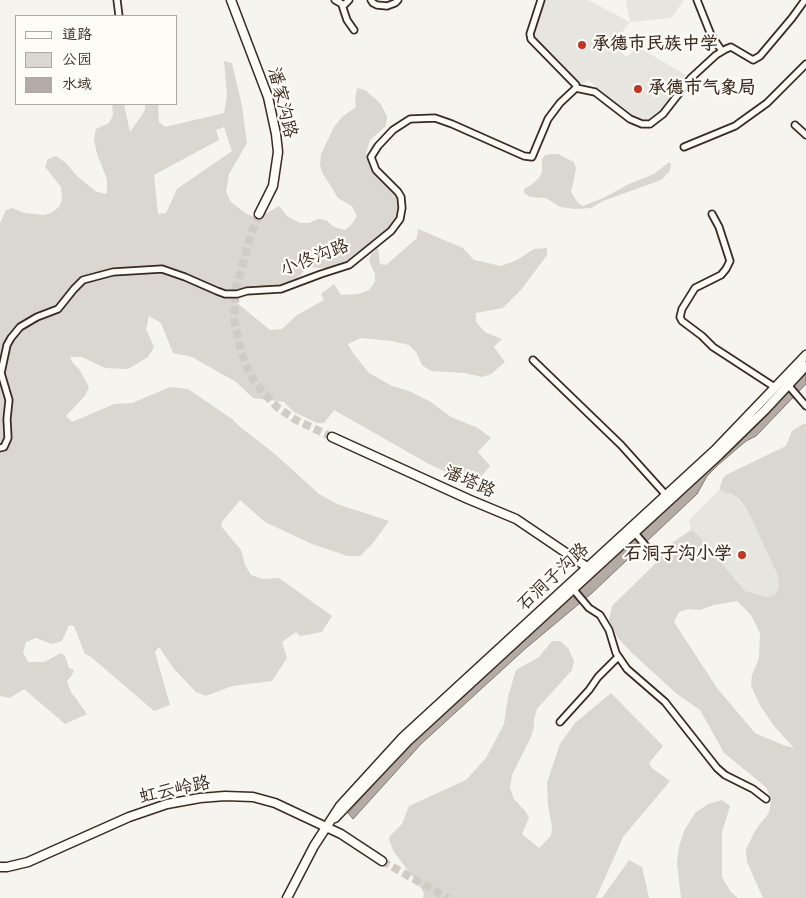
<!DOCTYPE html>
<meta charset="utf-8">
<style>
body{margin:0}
#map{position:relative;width:806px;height:898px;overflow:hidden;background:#f5f4ee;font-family:Mynerve,"LXGW WenKai TC",sans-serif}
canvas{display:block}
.legend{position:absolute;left:15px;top:15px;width:162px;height:90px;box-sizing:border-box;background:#fdfcf7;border:1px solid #afa8a0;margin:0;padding:6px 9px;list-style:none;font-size:15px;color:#3b2a1e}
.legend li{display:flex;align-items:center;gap:10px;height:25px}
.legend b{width:25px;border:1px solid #afa8a0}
</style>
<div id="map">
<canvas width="806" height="898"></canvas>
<ul class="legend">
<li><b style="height:6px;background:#fdfcf7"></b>道路</li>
<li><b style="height:14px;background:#dad6d0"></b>公园</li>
<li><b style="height:14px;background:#b4aca4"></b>水域</li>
</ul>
</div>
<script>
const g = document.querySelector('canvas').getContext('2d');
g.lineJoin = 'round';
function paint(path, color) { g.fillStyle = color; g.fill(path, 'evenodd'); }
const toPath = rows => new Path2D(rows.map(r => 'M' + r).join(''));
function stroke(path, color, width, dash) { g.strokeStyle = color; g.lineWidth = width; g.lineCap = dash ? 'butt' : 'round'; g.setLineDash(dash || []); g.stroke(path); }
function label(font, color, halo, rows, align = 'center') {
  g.font = font + ' Mynerve,"LXGW WenKai TC",sans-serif'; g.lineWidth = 4.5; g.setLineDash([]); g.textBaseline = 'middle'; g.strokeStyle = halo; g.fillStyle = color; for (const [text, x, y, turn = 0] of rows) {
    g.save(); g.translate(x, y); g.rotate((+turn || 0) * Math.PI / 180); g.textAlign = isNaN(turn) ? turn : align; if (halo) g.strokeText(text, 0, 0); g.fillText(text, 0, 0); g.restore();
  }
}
const built = toPath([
 [545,0,588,0,630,22,626,0,684,0,671,18,630,22,618,37,625,47,620,51,626,57,638,47,686,75,656,116,648,120,639,120,628,113,588,80,580,86,537,43,534,37,534,33],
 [720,489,735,496,747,509,778,576,779,587,776,594,771,597,745,591,697,534,691,530,689,520]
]);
const green = toPath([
 [224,61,232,63,242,106,247,143,229,174,226,192,231,202,245,213,252,216,267,213,279,206,287,216,300,223,309,223,318,219,326,220,334,227,345,230,352,224,357,216,352,206,338,198,322,172,320,165,321,154,334,127,342,117,356,107,355,100,357,88,365,90,380,103,387,116,386,126,370,140,366,154,370,163,380,178,392,189,399,198,400,214,392,226,354,259,334,269,307,267,300,276,275,288,233,293,231,298,270,330,282,329,297,315,324,300,321,294,334,284,341,295,358,294,369,290,375,282,375,274,369,261,371,254,378,248,380,264,386,265,417,238,418,229,463,248,474,260,501,266,517,260,534,249,547,248,547,255,521,290,503,308,476,313,476,322,485,332,502,339,494,347,505,362,491,374,482,377,464,373,431,371,422,365,416,352,409,345,392,341,361,338,348,344,353,353,369,373,392,386,409,391,431,402,451,417,478,428,491,438,478,452,490,466,480,478,469,481,453,475,427,463,334,410,324,423,317,423,294,412,284,402,253,398,236,382,192,357,173,353,161,323,149,316,146,329,154,347,148,357,128,369,105,368,82,357,70,357,73,363,79,369,89,387,85,396,66,416,72,422,114,404,132,403,170,387,188,389,232,419,239,426,275,454,319,494,337,504,389,521,373,543,360,556,348,556,312,544,265,522,240,500,222,522,221,526,241,550,245,565,251,575,263,579,279,578,332,616,322,632,300,636,296,632,282,642,287,658,272,681,232,686,206,696,196,692,174,669,159,647,155,652,170,705,154,711,91,657,85,654,74,626,69,625,62,641,52,644,36,638,26,642,23,652,28,662,44,662,61,653,65,656,69,668,74,670,72,675,67,681,71,692,87,714,65,724,24,689,10,698,0,696,0,223,6,210,13,208,24,213,44,215,51,213,59,207,62,200,61,187,45,167,48,159,56,156,65,162,76,175,95,191,105,194,107,193,107,179,97,154,94,140,96,129,109,123,113,115,112,104,124,104,130,132,144,112,146,104,158,104,159,122,165,127,224,113,227,96],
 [224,127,232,151,177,189,166,213,158,214,154,175,219,140,216,130],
 [551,154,558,154,574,162,576,169,571,192,578,203,583,206,603,198,629,184,654,174,668,163,671,163,670,171,661,180,603,201,591,208,575,209,560,207,546,198,530,197,524,193,524,189,531,185,539,178,542,172,542,159,545,155],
 [803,424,806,424,806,898,763,898,747,862,746,849,756,829,769,813,771,800,766,787,724,753,700,710,677,694,632,653,618,638,609,620,612,606,653,566,673,542,691,530,697,534,745,591,768,597,776,594,779,587,778,576,747,509,739,499,732,494,723,492,720,489,720,487,723,478,726,475,786,446,792,431],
 [737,601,751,615,760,633,759,658,752,675,751,686,761,707,774,726,794,748,783,745,755,733,717,688,674,622,679,612,689,609,700,610,714,605],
 [552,641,560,641,568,648,574,661,572,670,537,709,534,719,534,728,530,739,512,775,510,788,514,799,526,812,529,818,522,834,539,848,551,836,552,827,548,805,547,783,560,744,575,723,611,693,663,746,649,763,652,768,670,781,623,837,596,898,423,898,424,894,421,888,394,852,389,840,390,836,402,824,409,806,466,780,486,758,504,724,508,697,516,670,539,657],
 [722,800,730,806,722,832,722,877,730,891,738,898,681,898,677,863,679,847,684,831,695,813,708,804],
 [629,860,642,867,649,898,602,898]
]);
const water = toPath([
 [806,368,806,384,756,436,746,441,718,465,707,476,697,494,592,593,526,648,421,744,353,819,348,813,410,744,806,368]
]);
const secondaryTunnel = toPath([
 [259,214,251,234,236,288,234,319,241,352,250,375,263,392,277,407,296,420,332,437],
 [382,861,448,898]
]);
const street = toPath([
 [117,0,119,16],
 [335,0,344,5,349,0],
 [371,0,373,3,377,5,387,6,395,3,398,0],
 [697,0,711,35,722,51],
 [342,5,347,20,354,30],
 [576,88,595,92,630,119,642,124,650,124,663,114,691,78,716,55,726,49,731,47,753,60,760,56,792,18,805,0],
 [795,125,806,135],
 [684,147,735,126,767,103,806,64],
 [712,214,719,227,730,261,726,269,721,275,695,288,682,309,680,317,682,321,702,336,713,347,776,388],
 [533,360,621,445,666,495],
 [788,385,806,406],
 [0,448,4,447,8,438,7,419,9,400,1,373,7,345,11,338,20,327,37,317,58,309,74,289,83,280,113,272,162,269,185,277,217,291,225,294,237,294,247,291,281,289,321,274,349,265,391,231,400,219,402,208,401,197,398,192,376,170,371,157,378,146,393,130,410,119,435,118,452,124,524,156,532,157,548,119,560,103,576,88,576,85,531,39,530,34,541,0],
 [634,532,651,552],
 [573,589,589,608,600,615,609,630,616,653,627,669,665,702,717,768,725,775,753,789,766,799],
 [560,722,589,690,598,677,618,657]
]);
const secondary = toPath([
 [231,0,268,97,276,134,278,152,273,186,259,214],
 [332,437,468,499,516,519,587,567],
 [335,818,408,741,719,455,765,410,806,366],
 [0,867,7,867,28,862,129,817,167,804,200,798,225,796,253,797,275,803,341,834,382,861],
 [287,898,314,846,340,806,403,737,715,450,806,355]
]);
const markers = [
 [582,45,5,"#c8321e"],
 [638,89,5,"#c8321e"],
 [742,555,5,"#c8321e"]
];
const poiNames = [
 ["承德市民族中学",592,45],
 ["承德市气象局",648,89],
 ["石洞子沟小学",732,555,"right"]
];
const streetNames = [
 ["潘家沟路",281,103,76],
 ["小佟沟路",315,259,-21],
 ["潘塔路",469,483,24],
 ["石洞子沟路",554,578,-43],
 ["虹云岭路",175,791,-12]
];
paint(built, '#e7e5df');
paint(green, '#dad6d0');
paint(water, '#b4aca4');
stroke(water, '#84786e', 1);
stroke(secondaryTunnel, '#d0ccc4', 8, [8, 4]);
stroke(street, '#3b2a1e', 9);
stroke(secondary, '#3b2a1e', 11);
stroke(street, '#fdfcf7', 5.5);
stroke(secondary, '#fdfcf7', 8);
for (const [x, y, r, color] of markers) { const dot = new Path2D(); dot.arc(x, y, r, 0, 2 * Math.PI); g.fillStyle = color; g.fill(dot); stroke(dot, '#fdfcf7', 2); }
label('bold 18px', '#3b2a1e', '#fdfcf7', poiNames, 'left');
label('18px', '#3b2a1e', '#fdfcf7', streetNames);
</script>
